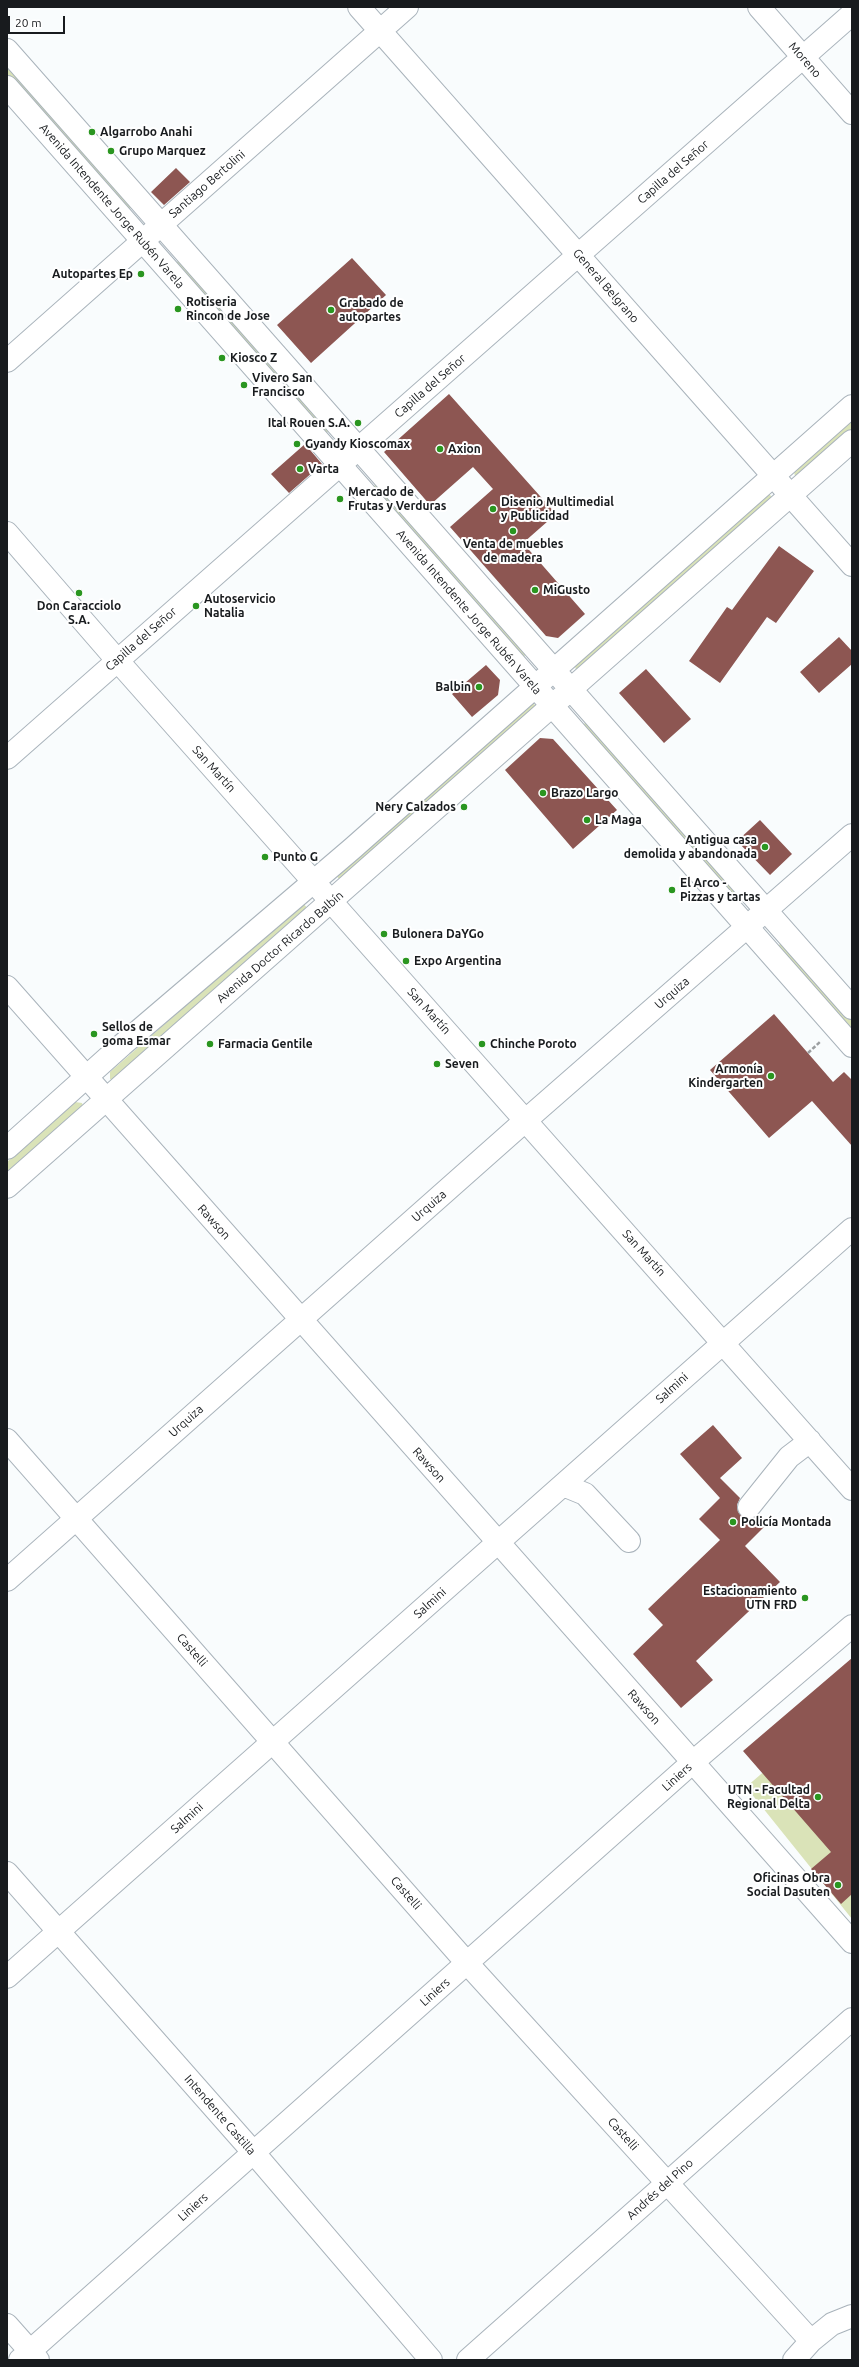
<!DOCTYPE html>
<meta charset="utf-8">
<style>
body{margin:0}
#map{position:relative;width:859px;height:2367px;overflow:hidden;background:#f9fcfd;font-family:Ubuntu,sans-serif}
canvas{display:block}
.frame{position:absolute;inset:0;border:8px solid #181b1e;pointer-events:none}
.scale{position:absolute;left:8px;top:16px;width:57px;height:18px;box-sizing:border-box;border:2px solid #181b1e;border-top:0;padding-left:5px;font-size:12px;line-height:14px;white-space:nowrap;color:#181b1e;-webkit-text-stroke:3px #fff;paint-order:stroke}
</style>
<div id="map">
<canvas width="859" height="2367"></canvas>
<div class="frame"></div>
<div class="scale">20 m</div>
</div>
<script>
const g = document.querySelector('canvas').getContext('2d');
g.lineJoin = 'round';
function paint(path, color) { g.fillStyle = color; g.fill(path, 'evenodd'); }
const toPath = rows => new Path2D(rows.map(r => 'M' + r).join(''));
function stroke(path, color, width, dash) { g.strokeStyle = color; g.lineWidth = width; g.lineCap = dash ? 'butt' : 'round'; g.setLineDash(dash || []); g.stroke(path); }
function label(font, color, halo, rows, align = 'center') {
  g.font = font + ' Ubuntu,sans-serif'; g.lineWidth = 4; g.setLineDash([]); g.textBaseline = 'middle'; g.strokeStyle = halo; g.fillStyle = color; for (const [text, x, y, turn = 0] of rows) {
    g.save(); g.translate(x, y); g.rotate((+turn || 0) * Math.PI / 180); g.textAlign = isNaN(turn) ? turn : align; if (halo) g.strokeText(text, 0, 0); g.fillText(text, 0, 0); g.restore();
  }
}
const green = toPath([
 [7,60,132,205,130,209,123,208,7,75],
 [180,259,329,429,327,433,324,434,175,264],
 [852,418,852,431,798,477,795,476,794,472],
 [377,483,526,653,524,657,521,658,372,488],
 [769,494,774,499,579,671,576,670,575,666],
 [532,702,537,707,342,880,338,878,337,875],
 [587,721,737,891,735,895,731,896,583,725],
 [303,903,308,909,113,1081,110,1079,110,1072],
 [782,942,852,1020,852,1035,777,947],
 [75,1102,82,1103,83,1107,7,1175,7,1162],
 [852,1696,852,1919,746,1787]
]);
const building = toPath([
 [176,168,190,182,164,205,151,192],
 [352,258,386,295,311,363,277,325],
 [449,394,556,514,523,543,585,614,558,638,546,636,450,527,493,489,473,467,430,505,384,452],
 [305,444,322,464,289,493,271,474],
 [779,546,814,571,776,623,767,617,720,683,689,661,727,607,732,610],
 [839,637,852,651,852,664,819,693,800,672],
 [486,665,500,680,498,695,472,717,452,694],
 [646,669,691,719,664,743,619,693],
 [540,738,553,739,617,810,573,849,505,770],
 [760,820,792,854,770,875,737,841],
 [774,1014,833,1082,844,1072,852,1080,852,1146,812,1101,769,1138,710,1070],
 [713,1425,742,1458,720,1478,740,1498,737,1505,738,1512,747,1519,757,1516,766,1525,745,1546,780,1582,696,1661,713,1680,681,1708,633,1654,663,1625,648,1609,720,1540,699,1519,720,1498,680,1454],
 [852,1658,852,1894,841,1904,811,1869,831,1852,743,1751]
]);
const path = toPath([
 [808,1053,821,1041]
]);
const street = toPath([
 [359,7,852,565],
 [759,7,852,113],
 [7,361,407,7],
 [7,533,117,660,852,1489],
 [7,758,852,14],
 [7,987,852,1942],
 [7,1440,467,1963,811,2341],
 [563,1485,585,1494,629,1541],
 [749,1507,789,1457,810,1441],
 [7,1580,526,1120,852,835],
 [7,1873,254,2153,431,2360],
 [7,1977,852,1229],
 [7,2325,38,2360],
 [20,2360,693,1762,852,1626],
 [468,2360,852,2019],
 [794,2360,811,2341,832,2324,852,2316]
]);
const secondary = toPath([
 [7,50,852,1008],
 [7,87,852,1046],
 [7,1148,122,1045,353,848,852,406],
 [7,1187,852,441]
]);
const markers = [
 [92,132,4,"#2a9620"],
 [111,151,4,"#2a9620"],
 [141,274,4,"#2a9620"],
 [178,309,4,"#2a9620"],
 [331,310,4,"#2a9620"],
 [222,358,4,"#2a9620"],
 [244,385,4,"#2a9620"],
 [358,423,4,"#2a9620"],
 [297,444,4,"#2a9620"],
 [440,449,4,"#2a9620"],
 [300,469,4,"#2a9620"],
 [340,499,4,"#2a9620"],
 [493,509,4,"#2a9620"],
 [513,531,4,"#2a9620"],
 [535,590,4,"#2a9620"],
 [79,593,4,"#2a9620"],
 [196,606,4,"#2a9620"],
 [479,687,4,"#2a9620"],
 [543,793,4,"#2a9620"],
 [464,807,4,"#2a9620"],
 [587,820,4,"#2a9620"],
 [765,847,4,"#2a9620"],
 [265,857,4,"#2a9620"],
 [672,890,4,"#2a9620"],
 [384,934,4,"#2a9620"],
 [406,961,4,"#2a9620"],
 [94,1034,4,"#2a9620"],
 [210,1044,4,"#2a9620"],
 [482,1044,4,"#2a9620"],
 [437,1064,4,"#2a9620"],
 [771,1076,4,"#2a9620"],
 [733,1522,4,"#2a9620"],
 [805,1598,4,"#2a9620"],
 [818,1797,4,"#2a9620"],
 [838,1885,4,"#2a9620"]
];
const streetNames = [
 ["Moreno",805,60,49],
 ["Capilla del Señor",673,172,-41],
 ["Santiago Bertolini",207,184,-41],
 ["Avenida Intendente Jorge Rubén Varela",112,206,49],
 ["General Belgrano",606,286,49],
 ["Capilla del Señor",430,386,-41],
 ["Avenida Intendente Jorge Rubén Varela",469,612,49],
 ["Capilla del Señor",141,639,-41],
 ["San Martín",214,769,48],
 ["Avenida Doctor Ricardo Balbín",280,947,-41],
 ["Urquiza",672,993,-41],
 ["San Martín",429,1011,48],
 ["Urquiza",429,1206,-41],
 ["Rawson",214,1222,48],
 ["San Martín",644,1253,48],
 ["Salmini",672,1388,-42],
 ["Urquiza",186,1421,-42],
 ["Rawson",429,1465,48],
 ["Salmini",430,1603,-42],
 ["Castelli",192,1650,49],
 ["Rawson",644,1707,48],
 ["Liniers",677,1777,-42],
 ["Salmini",187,1818,-42],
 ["Castelli",406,1893,49],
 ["Liniers",435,1992,-42],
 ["Intendente Castilla",220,2115,49],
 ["Castelli",623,2134,48],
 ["Andrés del Pino",660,2189,-42],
 ["Liniers",193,2207,-42]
];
const poiNames = [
 ["Algarrobo Anahi",100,132],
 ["Grupo Marquez",119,151],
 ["Autopartes Ep",133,274,"right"],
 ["Rotiseria",186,302],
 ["Rincon de Jose",186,316],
 ["Grabado de",339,303],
 ["autopartes",339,317],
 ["Kiosco Z",230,358],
 ["Vivero San",252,378],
 ["Francisco",252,392],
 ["Ital Rouen S.A.",350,423,"right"],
 ["Gyandy Kioscomax",305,444],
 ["Axion",448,449],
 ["Varta",308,469],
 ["Mercado de",348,492],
 ["Frutas y Verduras",348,506],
 ["Disenio Multimedial",501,502],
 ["y Publicidad",501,516],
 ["Venta de muebles",513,544,"center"],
 ["de madera",513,558,"center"],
 ["MiGusto",543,590],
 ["Autoservicio",204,599],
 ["Natalia",204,613],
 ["Don Caracciolo",79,606,"center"],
 ["S.A.",79,620,"center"],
 ["Balbin",471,687,"right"],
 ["Brazo Largo",551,793],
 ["Nery Calzados",456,807,"right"],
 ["La Maga",595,820],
 ["Antigua casa",757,840,"right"],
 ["demolida y abandonada",757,854,"right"],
 ["Punto G",273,857],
 ["El Arco -",680,883],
 ["Pizzas y tartas",680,897],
 ["Bulonera DaYGo",392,934],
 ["Expo Argentina",414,961],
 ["Sellos de",102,1027],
 ["goma Esmar",102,1041],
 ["Farmacia Gentile",218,1044],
 ["Chinche Poroto",490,1044],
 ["Seven",445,1064],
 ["Armonía",763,1069,"right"],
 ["Kindergarten",763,1083,"right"],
 ["Policía Montada",741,1522],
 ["Estacionamiento",797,1591,"right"],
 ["UTN FRD",797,1605,"right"],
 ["UTN - Facultad",810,1790,"right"],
 ["Regional Delta",810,1804,"right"],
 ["Oficinas Obra",830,1878,"right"],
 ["Social Dasuten",830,1892,"right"]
];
paint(green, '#dae3b8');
paint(building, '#8d5652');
stroke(street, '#a9b3bb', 24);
stroke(secondary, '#a9b3bb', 24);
stroke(path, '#9b9ea0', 2.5, [4, 2]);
stroke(street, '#fff', 22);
stroke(secondary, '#fff', 22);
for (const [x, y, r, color] of markers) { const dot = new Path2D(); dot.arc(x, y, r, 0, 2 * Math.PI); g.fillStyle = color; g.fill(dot); stroke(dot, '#fff', 1.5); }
label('12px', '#181b1e', '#fff', streetNames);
label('bold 12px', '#181b1e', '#fff', poiNames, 'left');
</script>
